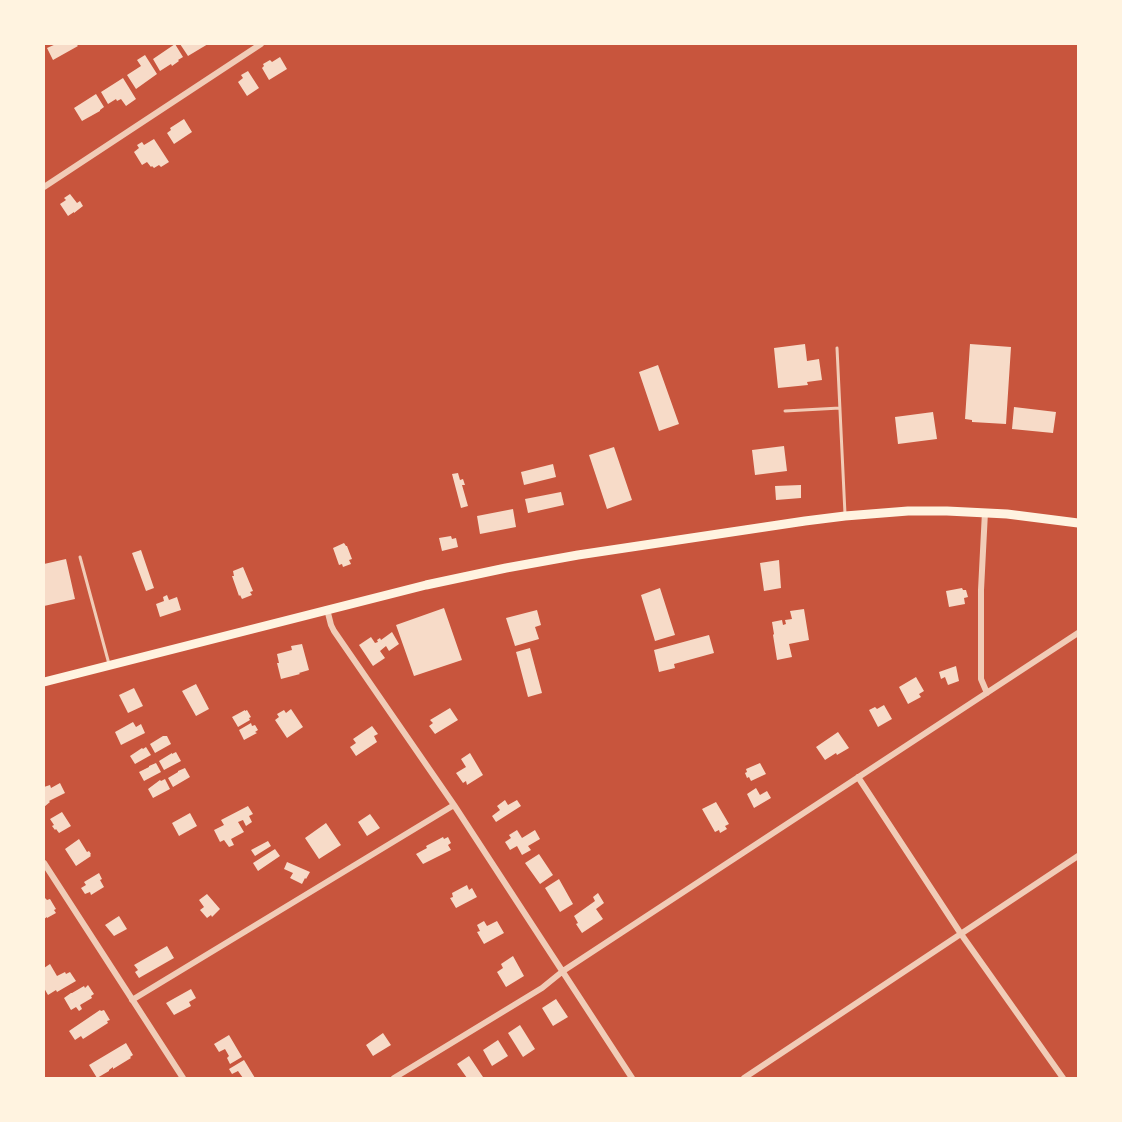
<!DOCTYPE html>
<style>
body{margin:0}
#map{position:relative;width:1122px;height:1122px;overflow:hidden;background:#c8553d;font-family:Karla,sans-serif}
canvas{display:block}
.frame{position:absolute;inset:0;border:45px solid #fff3e0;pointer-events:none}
</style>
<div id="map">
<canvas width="1122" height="1122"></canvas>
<div class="frame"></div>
</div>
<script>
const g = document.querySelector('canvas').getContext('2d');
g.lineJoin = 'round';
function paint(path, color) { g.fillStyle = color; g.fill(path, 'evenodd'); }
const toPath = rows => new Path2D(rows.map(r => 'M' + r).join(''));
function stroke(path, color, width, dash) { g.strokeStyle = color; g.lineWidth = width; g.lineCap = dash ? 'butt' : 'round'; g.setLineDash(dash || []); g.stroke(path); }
const building = toPath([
 [56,44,76,44,78,46,53,60,47,48],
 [175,44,183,57,178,60,179,61,172,66,171,64,160,71,153,59],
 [180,44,208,44,188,56],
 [145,55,157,74,136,89,127,75,141,66,137,60],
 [280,57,287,69,269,80,262,68,264,66,263,64,270,60,272,62],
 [248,71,259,88,247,96,238,82,243,78,241,75],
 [123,78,136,99,126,106,121,99,117,101,116,99,108,104,101,92],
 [96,94,104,107,100,110,100,111,82,121,74,108],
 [184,119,192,132,174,144,167,133,171,130,170,128],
 [154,139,169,162,161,167,159,165,154,168,152,166,151,167,147,162,142,165,134,152,139,148,137,145,142,142,144,145],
 [70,194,77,203,80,201,83,206,74,213,74,212,68,216,60,204,66,200,64,198],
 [805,344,807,361,819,359,822,380,807,382,808,385,778,388,774,348],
 [970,344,1011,347,1006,424,972,422,972,420,965,419],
 [658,365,679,424,659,431,639,372],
 [1014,407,1056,412,1053,433,1012,429],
 [933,412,937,439,898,444,895,417],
 [784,446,787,471,755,475,752,450],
 [614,447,632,500,607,509,589,455],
 [553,464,556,477,524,485,521,472],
 [458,473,460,480,463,479,465,485,462,485,468,506,461,508,452,474],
 [801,485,801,498,776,500,775,486],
 [561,492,564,505,528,513,525,499],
 [513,509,516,527,480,534,477,516],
 [451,536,452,539,456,538,458,547,442,551,439,538],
 [344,543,346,546,347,546,352,559,349,560,351,564,343,567,342,564,339,565,333,548],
 [141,550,154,588,146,591,132,553],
 [66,559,75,599,44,606,44,564],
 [779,560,781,588,764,591,760,563],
 [243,567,253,591,250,592,252,595,242,599,240,595,239,596,232,576,234,576,233,571],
 [660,588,675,635,655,641,641,595],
 [962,588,963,590,966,590,968,597,964,598,965,604,949,607,946,591],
 [167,595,169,600,177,597,181,610,160,617,156,604,164,601,163,597],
 [444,608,462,660,414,676,396,625],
 [804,609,809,640,789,644,792,657,777,660,773,635,774,634,772,622,782,620,783,625,786,624,785,620,792,619,790,611],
 [537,610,541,625,535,627,539,639,515,646,506,618],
 [392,632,399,644,389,651,386,646,380,651,385,658,373,666,359,645,371,637,375,643,378,642,377,640,380,638,381,640],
 [709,635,714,653,674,664,675,668,659,672,654,650],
 [302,644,309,670,299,673,300,674,281,679,277,663,279,663,277,654,292,650,291,646],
 [530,648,542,693,528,697,516,652],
 [956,666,959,681,948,685,945,677,941,679,939,672],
 [916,677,924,691,919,694,921,697,908,704,899,687],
 [196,684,209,709,196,716,182,691],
 [134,688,143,706,128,713,119,695],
 [884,705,892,719,878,727,869,710,875,707,877,709],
 [450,708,458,720,435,734,429,726,433,723,430,720],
 [291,709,303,727,287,738,275,720,279,717,277,714,284,710,286,713],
 [245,710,245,711,247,710,251,717,249,718,250,720,238,727,232,717],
 [133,722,136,727,141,724,145,733,121,745,115,732],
 [251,723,252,726,255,725,258,730,255,732,257,733,244,740,239,730],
 [372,726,378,734,374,736,377,742,356,756,350,747,356,743,353,739],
 [838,732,849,748,837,755,836,753,825,760,816,747],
 [163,736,167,736,171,744,155,753,150,744],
 [146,747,151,755,135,764,130,756,142,748,143,749],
 [176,752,181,761,164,770,159,761,172,753,172,754],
 [470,753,483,775,467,785,466,781,463,783,456,773,466,767,461,759],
 [156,763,161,772,144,781,139,772,149,767,149,766],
 [760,763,766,774,751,781,749,777,747,778,745,773,747,772,746,769],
 [185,768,190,777,173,787,168,778,178,772,178,771],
 [165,779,170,789,153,798,148,789,160,780,161,781],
 [60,783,65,793,49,801,50,802,44,807,44,787,50,785,51,788],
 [756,788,760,795,767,791,771,798,754,808,747,794],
 [505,800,508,805,517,800,521,806,496,822,492,816,500,810,497,806],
 [716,802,729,824,725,826,727,829,720,833,719,830,715,832,702,809],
 [248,806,253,814,249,816,252,822,246,826,243,820,238,822,244,832,231,839,234,845,229,847,224,840,220,842,214,830,224,825,221,820],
 [62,812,71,826,59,833,56,829,55,830,52,826,54,825,50,819],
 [190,813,197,826,179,836,172,823],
 [370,814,380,828,367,836,358,822],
 [326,823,341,845,319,859,305,838],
 [517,830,522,838,535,830,540,839,528,846,531,850,522,855,517,846,510,850,505,842,511,838,509,835],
 [443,837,444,839,448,837,451,843,448,845,451,850,423,864,416,854,427,848,426,846],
 [79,839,87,852,89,851,91,854,90,855,91,856,76,866,65,849],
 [268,841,271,846,255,856,251,850],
 [275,849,280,856,258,871,253,863],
 [539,854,553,875,540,884,525,863],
 [287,862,310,872,306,879,305,878,302,884,290,878,293,873,284,869],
 [99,873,102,879,100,880,104,887,91,895,90,892,85,894,81,888,86,885,84,882],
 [559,879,573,904,560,912,545,888],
 [467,885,469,890,472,888,477,897,456,908,450,898,453,897,452,893],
 [598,893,604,903,596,909,603,919,582,933,576,924,578,923,574,916,595,901,593,897],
 [207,894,220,909,212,917,211,915,207,918,200,910,204,907,199,900],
 [45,898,47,900,50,899,56,909,54,910,56,913,47,918,47,917,44,919,44,899],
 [119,916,127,929,114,936,105,925],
 [484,921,487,926,497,921,504,933,484,944,477,932,480,931,477,925],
 [167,946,174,958,139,978,135,972,138,970,134,965],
 [513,956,524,976,506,987,497,972,503,968,501,964],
 [50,964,57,976,65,972,66,974,70,972,76,981,57,992,56,990,48,995,44,988,44,968],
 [88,985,94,994,91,996,92,998,80,1005,82,1009,79,1011,76,1007,71,1010,64,998,71,993,72,993,84,986,85,988],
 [191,989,196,998,189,1002,191,1006,174,1015,166,1003],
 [556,999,568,1017,553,1026,542,1008],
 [100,1010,101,1011,104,1010,110,1020,107,1021,108,1023,83,1039,81,1036,75,1040,69,1031],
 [520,1025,535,1049,523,1057,508,1033],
 [383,1033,391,1045,373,1056,366,1045],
 [229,1035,242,1057,230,1064,227,1058,229,1056,225,1049,219,1052,214,1044],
 [498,1040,508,1056,492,1066,483,1050],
 [126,1043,133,1055,130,1057,131,1058,113,1069,113,1067,109,1070,109,1071,97,1078,89,1065],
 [469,1056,483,1077,481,1078,467,1078,457,1064],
 [244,1060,255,1078,243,1078,238,1071,232,1074,229,1069]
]);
const service = toPath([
 [837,348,845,514],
 [785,411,840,408],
 [80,557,109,664]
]);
const minor = toPath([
 [44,187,261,44],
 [985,512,981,590,981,679,987,693],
 [327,609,331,625,334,631,454,805,632,1078],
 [858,777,961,934,1063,1078],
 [44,863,183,1078],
 [132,1000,454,805],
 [394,1078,542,988,563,971,1078,633],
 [744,1078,1078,856]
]);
const primary = toPath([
 [44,682,426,585,506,568,578,555,805,521,845,516,908,511,947,511,1007,514,1078,523]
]);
paint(building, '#f7dbc8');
stroke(service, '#f1ccb7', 3);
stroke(minor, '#f1ccb7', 6);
stroke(primary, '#fff3e0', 9);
</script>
